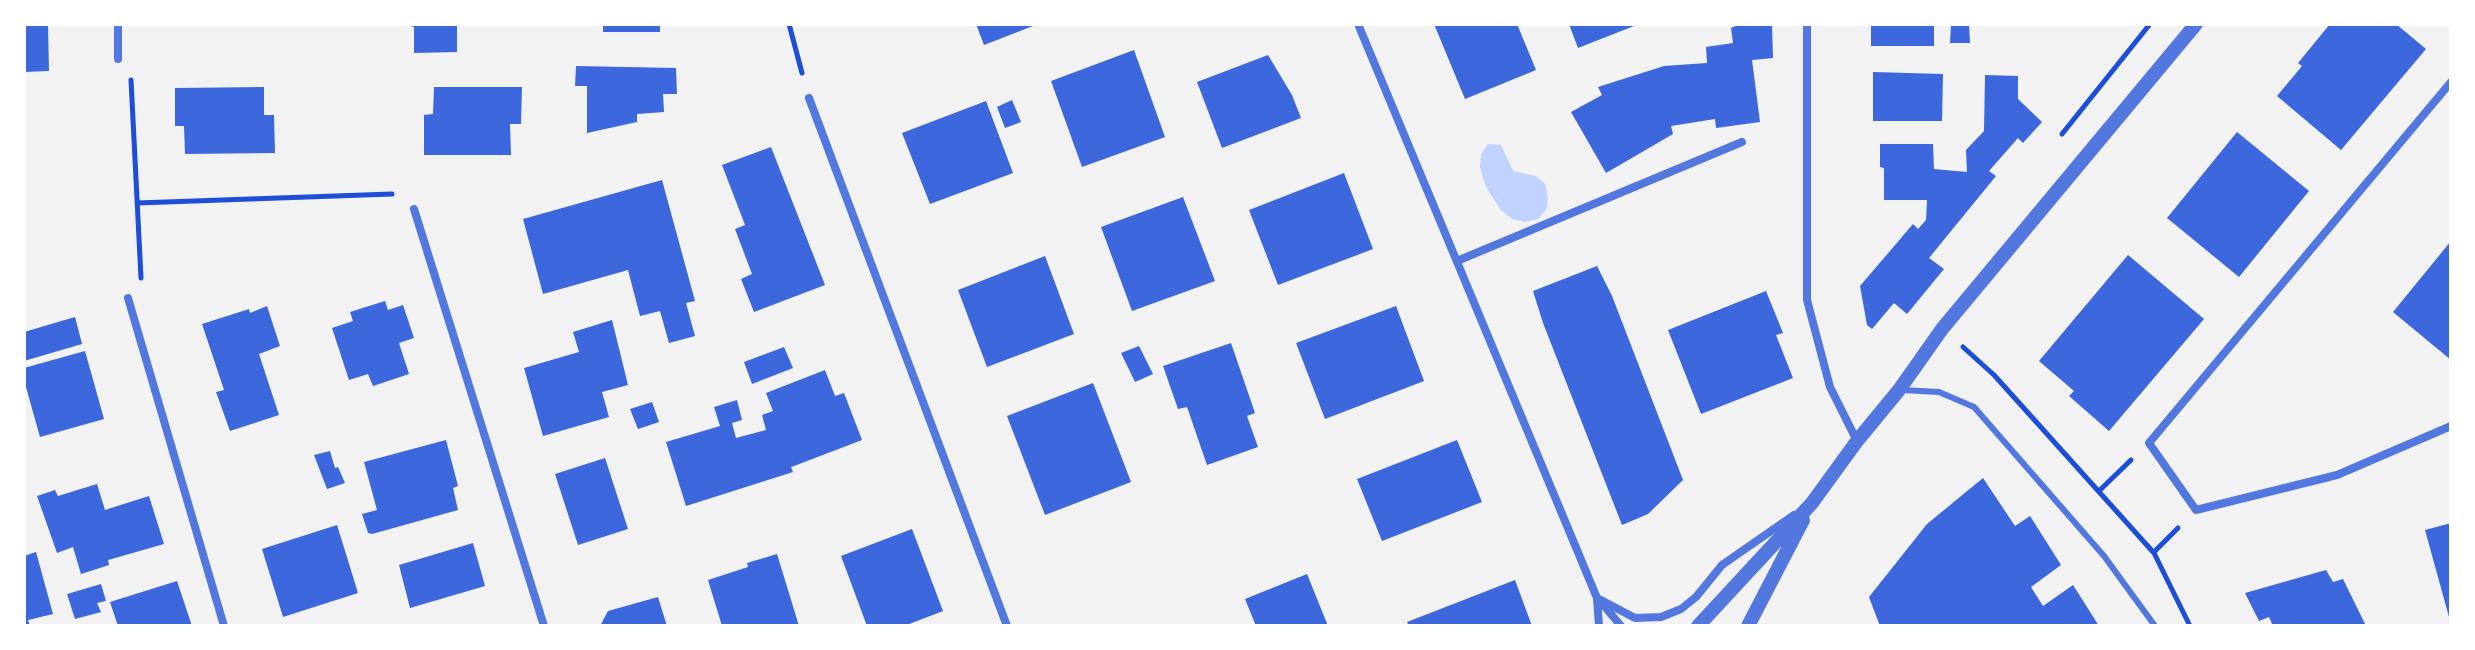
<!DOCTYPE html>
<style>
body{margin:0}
#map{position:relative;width:2475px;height:650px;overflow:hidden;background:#f2f2f2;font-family:"Archivo Narrow",sans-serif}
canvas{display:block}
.frame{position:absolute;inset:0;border:26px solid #fff;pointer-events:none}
</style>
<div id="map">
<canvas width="2475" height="650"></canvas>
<div class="frame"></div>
</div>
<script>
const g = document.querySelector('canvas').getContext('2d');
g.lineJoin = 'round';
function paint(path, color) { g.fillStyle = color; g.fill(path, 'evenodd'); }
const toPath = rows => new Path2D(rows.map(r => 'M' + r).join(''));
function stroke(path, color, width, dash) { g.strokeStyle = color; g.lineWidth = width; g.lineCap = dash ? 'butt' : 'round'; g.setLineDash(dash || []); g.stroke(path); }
const water = toPath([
 [1488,144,1501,145,1513,171,1536,176,1545,184,1548,197,1547,208,1538,219,1525,222,1512,219,1500,209,1485,185,1480,167,1481,154]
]);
const building = toPath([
 [24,24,48,24,49,71,24,72],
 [403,24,457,24,457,52,414,53,414,27],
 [603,24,660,24,660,32,603,32],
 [976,24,1038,24,984,45],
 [1434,24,1517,24,1536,70,1465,99],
 [1569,24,1639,24,1578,48],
 [1741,24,1772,24,1773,58,1752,60,1760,122,1716,128,1715,119,1671,126,1673,134,1606,173,1571,112,1602,95,1598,87,1664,66,1707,63,1706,47,1733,43,1731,28],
 [1871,24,1934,24,1934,46,1871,46],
 [1951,24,1969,24,1970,43,1950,43],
 [2330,24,2396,24,2426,49,2341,150,2277,96,2302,66,2298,63],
 [1134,50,1165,137,1082,167,1051,81],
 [1268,55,1292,95,1301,118,1222,148,1197,82],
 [576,66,676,68,677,94,663,94,664,112,637,114,637,122,587,133,587,86,575,86],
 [1873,72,1943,74,1942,121,1873,121],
 [1985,75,2018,76,2018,99,2042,122,2023,143,2018,138,1989,171,1996,176,1929,258,1944,269,1907,314,1894,303,1872,329,1867,325,1860,286,1913,224,1918,229,1926,220,1927,200,1884,200,1884,168,1880,167,1880,144,1933,144,1934,169,1967,172,1966,150,1984,131],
 [264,87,264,115,274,115,275,153,185,154,184,126,175,126,175,88],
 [434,87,522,87,521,124,510,124,511,155,424,155,424,115,433,114],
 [1012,100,1021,122,1005,128,997,107],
 [986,101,1013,173,930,204,902,133],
 [2237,132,2309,191,2239,277,2167,218],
 [771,147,825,285,754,312,741,279,752,274,735,229,745,225,722,165],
 [1344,173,1373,249,1278,285,1249,210],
 [662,180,695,301,686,303,695,336,669,343,660,311,640,316,628,270,543,294,523,219],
 [1183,197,1215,281,1132,311,1101,227],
 [2451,241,2451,360,2393,312],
 [2128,255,2204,319,2109,431,2069,396,2074,391,2039,361],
 [1045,256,1074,334,987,367,958,290],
 [1597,266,1612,296,1683,480,1648,514,1622,525,1543,323,1533,291],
 [1766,291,1783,333,1776,335,1793,378,1701,414,1668,330],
 [385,301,388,310,403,305,414,338,399,343,409,374,373,386,368,374,349,380,332,328,353,321,350,312],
 [267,306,280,346,259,354,279,415,230,431,216,392,224,390,202,324,249,309,250,313],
 [1396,306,1424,381,1325,419,1296,343],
 [75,317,82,344,24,361,24,332],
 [612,320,628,385,602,392,609,417,543,436,524,368,579,352,573,332],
 [1231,343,1255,413,1247,416,1258,447,1207,465,1187,407,1178,409,1163,366],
 [1139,346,1153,374,1135,382,1121,353],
 [784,347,793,368,752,384,744,362],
 [85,351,104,419,40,437,24,380,24,368],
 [825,370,835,396,844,393,862,440,794,466,791,467,793,472,686,506,666,442,720,426,714,407,737,400,742,420,732,423,736,438,766,430,762,415,773,411,766,393],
 [1093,383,1131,482,1045,515,1007,416],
 [652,402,659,422,638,429,630,409],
 [446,440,458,486,453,488,458,510,372,534,368,533,362,514,377,510,364,462],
 [1457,440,1482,502,1382,541,1357,479],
 [330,451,335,468,338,467,345,483,327,489,314,455],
 [605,458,628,529,578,545,555,474],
 [1983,478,2015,526,2030,516,2061,565,2031,587,2043,606,2073,585,2099,626,1880,626,1869,597,1927,524],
 [97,484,105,510,149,496,164,544,108,560,109,565,81,574,73,547,57,553,37,496,55,490,58,496],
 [2451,523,2451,616,2449,617,2425,530],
 [337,525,358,593,283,617,262,549],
 [912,529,943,611,904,626,867,626,841,556],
 [473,543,485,586,410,608,399,565],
 [36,552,53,614,28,620,30,626,24,626,24,556],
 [777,554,799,626,722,626,708,580,748,567,747,563],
 [2326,570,2333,582,2343,579,2366,626,2273,626,2269,617,2259,621,2245,593],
 [1307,574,1328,626,1256,626,1245,599],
 [1515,580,1532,626,1409,626,1407,622],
 [177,581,192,626,118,626,110,602],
 [101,584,106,601,97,603,101,612,75,619,67,594],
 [658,597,667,626,600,626,608,611]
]);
const path = toPath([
 [789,24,802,73],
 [131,80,141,278],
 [2062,134,2150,24],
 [137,203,392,194],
 [1963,347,1994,375,2154,553,2190,626],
 [2099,491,2131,460],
 [2154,552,2178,528]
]);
const service = toPath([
 [1902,390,1939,392,1974,407,2104,556,2155,626]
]);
const minor = toPath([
 [118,24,118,59],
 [1358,24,1597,598,1599,626],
 [1807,24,1807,300,1830,387,1857,441],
 [2451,82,2149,443,2196,510,2337,475,2451,426],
 [809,98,1007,626],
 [414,209,544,626],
 [1457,261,1742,142],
 [128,298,224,626],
 [1597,598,1635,618,1661,617,1681,609,1696,597,1722,565,1794,515],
 [1600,601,1621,626]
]);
const tertiary = toPath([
 [1698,626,1812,503,1857,441,1899,390,1942,329,2196,24],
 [1748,626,1803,520]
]);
paint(water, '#bfd3fe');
paint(building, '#3d67dc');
stroke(path, '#1d4ed8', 5);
stroke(service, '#5277de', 6);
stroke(minor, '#5277de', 8);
stroke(tertiary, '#5277de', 14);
</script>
